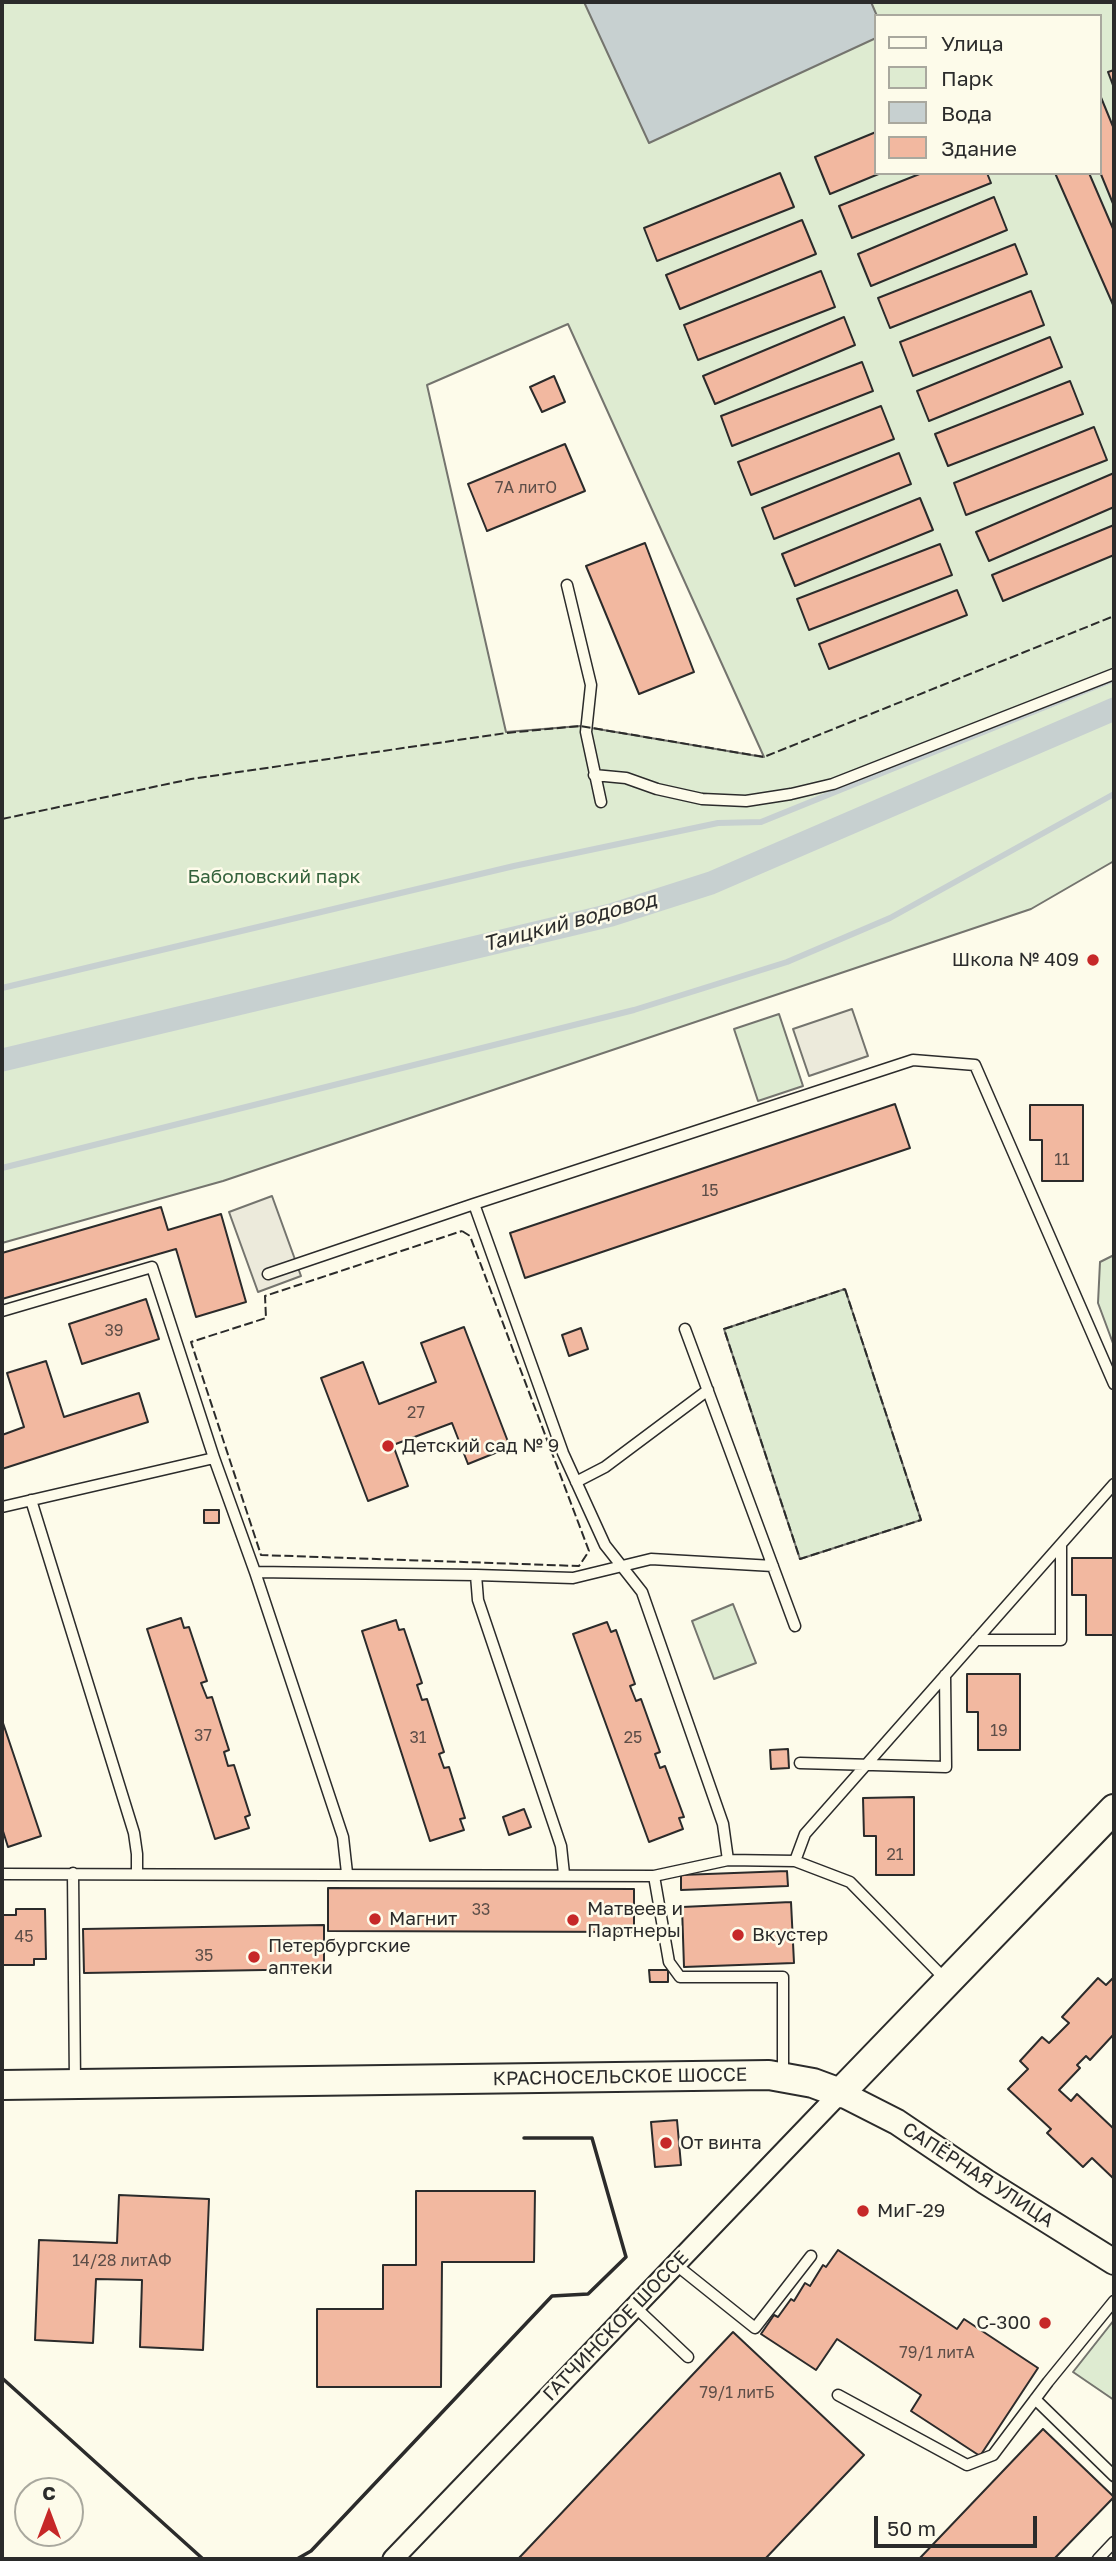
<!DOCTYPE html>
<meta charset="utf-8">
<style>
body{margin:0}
#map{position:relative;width:1116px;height:2561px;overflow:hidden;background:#fdfbea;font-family:"Golos Text",sans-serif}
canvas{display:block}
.frame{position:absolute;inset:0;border:4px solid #2b2b2b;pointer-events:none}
.legend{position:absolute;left:874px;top:14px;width:228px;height:161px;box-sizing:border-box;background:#fdfbea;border:2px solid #a9a89e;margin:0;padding:9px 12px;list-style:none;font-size:21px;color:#2b2b2b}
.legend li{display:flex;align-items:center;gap:14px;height:35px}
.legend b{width:35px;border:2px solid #a9a89e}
.north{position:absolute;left:14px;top:2477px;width:70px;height:70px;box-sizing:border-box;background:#fdfbea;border:2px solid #a9a89e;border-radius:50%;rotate:0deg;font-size:19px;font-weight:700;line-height:28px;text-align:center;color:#2b2b2b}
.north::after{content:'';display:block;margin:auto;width:24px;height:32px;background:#c62828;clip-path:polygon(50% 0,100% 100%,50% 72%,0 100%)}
.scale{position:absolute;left:874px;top:2516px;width:163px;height:32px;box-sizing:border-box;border:4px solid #2b2b2b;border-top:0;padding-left:9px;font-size:21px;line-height:24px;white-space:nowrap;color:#2b2b2b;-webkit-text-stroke:5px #fdfbea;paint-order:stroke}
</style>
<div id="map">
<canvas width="1116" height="2561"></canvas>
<div class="frame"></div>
<ul class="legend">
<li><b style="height:9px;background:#fdfbea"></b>Улица</li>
<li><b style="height:19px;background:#deebd1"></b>Парк</li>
<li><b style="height:19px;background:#c7d0d0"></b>Вода</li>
<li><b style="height:19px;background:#f2b8a0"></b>Здание</li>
</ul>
<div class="north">С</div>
<div class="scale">50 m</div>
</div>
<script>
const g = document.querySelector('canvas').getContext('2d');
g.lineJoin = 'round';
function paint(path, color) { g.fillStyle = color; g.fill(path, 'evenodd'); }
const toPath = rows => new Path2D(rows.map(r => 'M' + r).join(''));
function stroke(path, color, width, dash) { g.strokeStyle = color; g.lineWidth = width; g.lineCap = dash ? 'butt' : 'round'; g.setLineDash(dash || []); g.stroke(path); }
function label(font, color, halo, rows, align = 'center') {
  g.font = font + ' "Golos Text",sans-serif'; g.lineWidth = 5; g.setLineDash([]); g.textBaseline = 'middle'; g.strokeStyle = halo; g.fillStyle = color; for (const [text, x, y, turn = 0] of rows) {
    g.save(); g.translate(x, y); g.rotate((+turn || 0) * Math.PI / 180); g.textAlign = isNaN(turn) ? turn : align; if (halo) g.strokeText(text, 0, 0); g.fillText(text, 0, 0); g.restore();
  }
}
const green = toPath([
 [2,2,1114,2,1114,861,1031,909,223,1181,2,1243,2,2],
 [876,16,1100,16,1100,173,876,173,876,16],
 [568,324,764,757,763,757,580,726,506,732,427,385,568,324],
 [779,1014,803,1086,758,1101,734,1029,779,1014],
 [1114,1255,1114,1346,1098,1303,1100,1262,1114,1255],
 [845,1289,921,1520,800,1559,724,1329,845,1289],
 [733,1604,756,1663,714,1679,692,1621,733,1604],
 [1114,2320,1114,2400,1073,2372,1114,2320]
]);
const parking = toPath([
 [852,1009,868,1056,809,1076,793,1029,852,1009],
 [272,1196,301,1276,258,1292,229,1212,272,1196]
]);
const water = toPath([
 [584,2,871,2,877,16,876,38,649,143,584,2]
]);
const stream = toPath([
 [2,988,514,866,718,823,761,822,1114,679],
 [2,1168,634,1010,787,962,890,918,1114,794]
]);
const canal = toPath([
 [2,1060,611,915,711,883,1114,709]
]);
const building = toPath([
 [1114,70,1114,88,1108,72,1114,70],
 [1100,95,1114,129,1114,206,1100,172,1100,95],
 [876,132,876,173,881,173,830,194,815,157,876,132],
 [780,173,794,207,657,261,644,228,780,173],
 [922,173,987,173,991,183,852,238,839,206,922,173],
 [1055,173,1089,173,1114,231,1114,307,1055,173],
 [994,197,1007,230,871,286,858,254,994,197],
 [802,220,816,254,680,309,666,275,802,220],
 [1015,244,1027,274,890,328,878,298,1015,244],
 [821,271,835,307,698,360,684,325,821,271],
 [1031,291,1044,325,913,376,900,342,1031,291],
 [844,317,855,345,715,404,703,376,844,317],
 [1050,337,1062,367,929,421,917,391,1050,337],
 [862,362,873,391,732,446,721,416,862,362],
 [554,376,565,402,542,412,530,387,554,376],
 [1070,381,1083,414,948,466,935,434,1070,381],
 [881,406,894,439,751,495,738,462,881,406],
 [1094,427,1107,460,966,515,954,483,1094,427],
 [565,444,585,491,487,531,468,484,565,444],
 [899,453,911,484,774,539,762,508,899,453],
 [1114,473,1114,507,989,561,976,532,1114,473],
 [920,498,933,530,795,586,782,554,920,498],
 [1114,525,1114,555,1003,601,992,575,1114,525],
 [645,543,694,672,639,694,586,566,645,543],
 [940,544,952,575,809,630,797,599,940,544],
 [957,590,967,615,829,669,819,644,957,590],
 [895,1104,910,1148,525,1278,510,1233,895,1104],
 [1030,1105,1083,1105,1083,1181,1042,1181,1042,1140,1030,1140,1030,1105],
 [161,1207,168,1230,221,1214,246,1302,196,1317,176,1249,2,1299,2,1253,161,1207],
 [146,1299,159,1339,82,1364,69,1324,146,1299],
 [464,1327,510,1447,468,1464,452,1423,393,1445,408,1486,368,1501,321,1378,363,1362,379,1404,436,1382,421,1343,464,1327],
 [581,1328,588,1349,569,1356,562,1335,581,1328],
 [46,1361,64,1417,139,1393,148,1422,2,1469,2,1435,24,1427,7,1373,46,1361],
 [204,1510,219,1510,219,1523,204,1523,204,1510],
 [1072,1558,1114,1558,1114,1635,1086,1635,1086,1595,1072,1595,1072,1558],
 [181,1618,184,1628,189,1627,207,1681,201,1683,207,1698,212,1697,229,1750,224,1752,228,1766,234,1765,250,1815,245,1817,249,1828,215,1839,147,1629,181,1618],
 [396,1620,399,1630,404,1629,422,1683,417,1685,422,1700,427,1699,444,1752,439,1754,444,1768,449,1767,465,1818,460,1819,464,1830,430,1841,362,1631,396,1620],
 [607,1622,611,1632,616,1630,635,1684,630,1686,636,1701,641,1699,660,1752,655,1754,660,1768,665,1766,684,1817,679,1818,683,1829,649,1842,573,1634,607,1622],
 [967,1674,1020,1674,1020,1750,978,1750,978,1712,967,1712,967,1674],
 [2,1720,41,1836,8,1847,2,1828,2,1720],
 [788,1749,789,1768,771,1769,770,1750,788,1749],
 [914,1797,914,1875,876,1875,876,1836,864,1836,863,1798,914,1797],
 [524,1809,531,1827,509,1835,503,1817,524,1809],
 [787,1871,788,1886,681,1890,681,1875,787,1871],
 [328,1888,634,1889,634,1932,328,1931,328,1888],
 [791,1902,794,1963,684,1967,682,1907,791,1902],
 [16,1909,45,1909,46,1959,34,1959,34,1965,2,1965,2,1915,16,1915,16,1909],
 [324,1925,324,1969,84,1973,83,1929,324,1925],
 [649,1970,668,1970,668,1982,650,1982,649,1970],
 [1114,1977,1114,2034,1090,2060,1086,2056,1077,2065,1080,2068,1059,2090,1071,2101,1077,2094,1114,2129,1114,2179,1092,2158,1083,2167,1047,2133,1051,2129,1008,2089,1028,2069,1020,2061,1042,2037,1049,2043,1069,2023,1062,2017,1098,1978,1106,1985,1114,1977],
 [677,2120,681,2165,655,2167,651,2122,677,2120],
 [416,2191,535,2191,534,2262,442,2262,441,2387,317,2387,317,2309,383,2309,383,2265,416,2265,416,2191],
 [119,2195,209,2199,203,2350,140,2347,142,2280,96,2279,93,2343,35,2340,39,2240,117,2243,119,2195],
 [838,2250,957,2329,964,2319,1038,2368,980,2456,911,2411,921,2395,837,2339,816,2370,761,2334,774,2315,778,2317,791,2299,794,2301,805,2283,810,2286,823,2265,826,2267,838,2250],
 [733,2332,864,2455,765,2559,518,2559,733,2332],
 [1043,2429,1114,2497,1054,2559,919,2559,1043,2429]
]);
const service = toPath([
 [567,585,591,685,586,732,601,802],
 [594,775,626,778,657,789,702,799,746,801,791,794,833,784,1114,674],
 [268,1274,474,1204],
 [2,1311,152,1267,214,1458],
 [685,1329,795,1626],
 [576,1482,605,1467,708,1390],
 [31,1500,134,1833,137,1854,137,1873],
 [2,1507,214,1458,255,1572,343,1837,347,1873],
 [255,1572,476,1575,573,1578,651,1559,773,1566],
 [476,1575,478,1600,561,1846,564,1874],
 [976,1640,1061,1640,1061,1545],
 [800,1763,946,1767,945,1675],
 [795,1861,805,1834,1114,1484],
 [73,1873,75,2083],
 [2,1874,654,1876,728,1860],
 [654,1876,669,1962,680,1977,783,1977,783,2076],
 [946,1980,850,1882,795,1861,728,1860,723,1824,642,1592,605,1545,563,1453,474,1204,913,1060,975,1065,1114,1384],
 [675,2264,755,2328,811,2256],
 [634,2306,688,2357],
 [838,2395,967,2465,993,2455,1048,2382,1114,2301],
 [1035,2399,1114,2476],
 [1098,2559,1114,2542]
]);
const minor = toPath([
 [393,2559,840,2093]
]);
const tertiary = toPath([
 [840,2093,897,2122,986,2182,1114,2262]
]);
const secondary = toPath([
 [2,2085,769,2075,813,2083,840,2093,1114,1809]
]);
const fence = toPath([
 [2,819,191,779,506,733,580,726,764,757,1114,616],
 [462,1231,470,1236,589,1551,579,1566,261,1555,191,1342,266,1318,265,1296,462,1231],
 [845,1289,921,1520,800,1559,724,1329,845,1289]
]);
const wall = toPath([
 [2,2378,203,2559],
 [297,2559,311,2551,552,2296,588,2294,626,2257,592,2138,524,2138]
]);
const markers = [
 [1093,960,7,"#c62828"],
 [388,1446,7,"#c62828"],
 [375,1919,7,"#c62828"],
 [573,1920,7,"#c62828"],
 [738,1935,7,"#c62828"],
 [254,1957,7,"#c62828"],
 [666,2143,7,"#c62828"],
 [863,2211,7,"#c62828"],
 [1045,2323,7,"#c62828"]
];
const numberNames = [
 ["7А литО",526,488],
 ["11",1062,1160],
 ["15",710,1191],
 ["39",114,1331],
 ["27",416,1413],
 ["19",999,1731],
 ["37",203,1736],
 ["31",418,1738],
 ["25",633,1738],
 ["21",895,1855],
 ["33",481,1910],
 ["45",24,1937],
 ["35",204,1956],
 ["14/28 литАФ",122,2261],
 ["79/1 литА",937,2353],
 ["79/1 литБ",737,2393]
];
const parkNames = [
 ["Баболовский парк",274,877]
];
const poiNames = [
 ["Школа № 409",1079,960,"right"],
 ["Детский сад № 9",402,1446],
 ["Матвеев и",587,1909],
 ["Партнеры",587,1931],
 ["Магнит",389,1919],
 ["Вкустер",752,1935],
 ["Петербургские",268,1946],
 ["аптеки",268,1968],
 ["От винта",680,2143],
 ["МиГ-29",877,2211],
 ["С-300",1031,2323,"right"]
];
const streetNames = [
 ["КРАСНОСЕЛЬСКОЕ ШОССЕ",620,2077,-1],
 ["САПЁРНАЯ УЛИЦА",978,2175,33],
 ["ГАТЧИНСКОЕ ШОССЕ",616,2326,-46]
];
const waterNames = [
 ["Таицкий водовод",570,922,-15]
];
paint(green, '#deebd1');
stroke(green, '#74746e', 2);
paint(parking, '#eceadb');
stroke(parking, '#74746e', 2);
paint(water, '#c7d0d0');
stroke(water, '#74746e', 2);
stroke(stream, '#c7d0d0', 6);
stroke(canal, '#c7d0d0', 23);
paint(building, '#f2b8a0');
stroke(building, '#2b2b2b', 2);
stroke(service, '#2b2b2b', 13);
stroke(minor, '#2b2b2b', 23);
stroke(tertiary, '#2b2b2b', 28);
stroke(secondary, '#2b2b2b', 32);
stroke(service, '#fdfbea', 10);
stroke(minor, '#fdfbea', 19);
stroke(tertiary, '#fdfbea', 24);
stroke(secondary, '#fdfbea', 28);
stroke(fence, '#2b2b2b', 2, [9, 3.5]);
stroke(wall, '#2b2b2b', 3.5);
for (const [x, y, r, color] of markers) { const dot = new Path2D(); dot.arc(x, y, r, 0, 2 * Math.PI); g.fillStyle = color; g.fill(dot); stroke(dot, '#fdfbea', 2.5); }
label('16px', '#5d4e48', null, numberNames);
label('19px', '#34623c', '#fdfbea', parkNames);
label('19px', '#2b2b2b', '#fdfbea', poiNames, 'left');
label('19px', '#2b2b2b', '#fdfbea', streetNames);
label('italic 21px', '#2b2b2b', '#fdfbea', waterNames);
</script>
